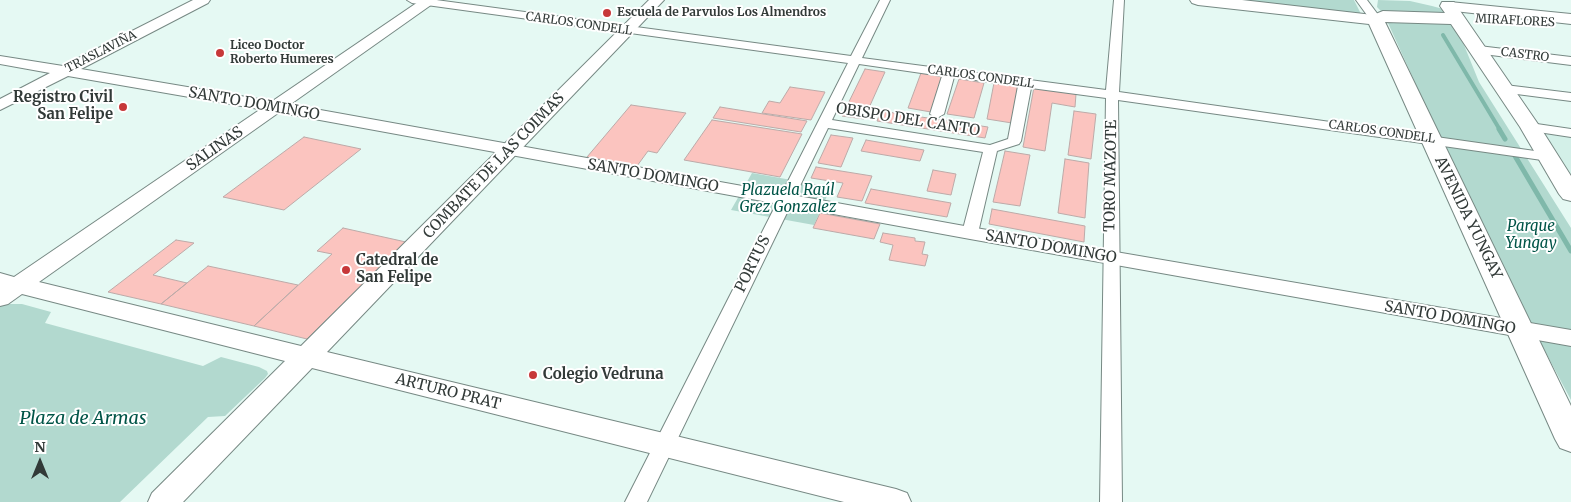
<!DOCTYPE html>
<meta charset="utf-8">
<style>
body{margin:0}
#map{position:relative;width:1571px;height:502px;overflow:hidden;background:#e5f9f3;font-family:Merriweather,serif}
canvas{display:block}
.north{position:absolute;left:15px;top:437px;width:50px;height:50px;-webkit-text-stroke:4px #fff;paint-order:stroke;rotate:0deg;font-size:14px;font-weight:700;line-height:20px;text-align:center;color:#323a38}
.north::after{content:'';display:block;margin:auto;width:18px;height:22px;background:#323a38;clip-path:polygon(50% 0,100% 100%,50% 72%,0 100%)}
</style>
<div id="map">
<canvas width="1571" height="502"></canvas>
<div class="north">N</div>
</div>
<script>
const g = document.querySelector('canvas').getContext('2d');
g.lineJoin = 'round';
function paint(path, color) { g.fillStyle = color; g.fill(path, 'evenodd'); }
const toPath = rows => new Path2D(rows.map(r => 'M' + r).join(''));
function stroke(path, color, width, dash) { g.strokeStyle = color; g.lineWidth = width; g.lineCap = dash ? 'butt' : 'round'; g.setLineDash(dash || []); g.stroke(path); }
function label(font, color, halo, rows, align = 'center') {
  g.font = font + ' Merriweather,serif'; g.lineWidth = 4; g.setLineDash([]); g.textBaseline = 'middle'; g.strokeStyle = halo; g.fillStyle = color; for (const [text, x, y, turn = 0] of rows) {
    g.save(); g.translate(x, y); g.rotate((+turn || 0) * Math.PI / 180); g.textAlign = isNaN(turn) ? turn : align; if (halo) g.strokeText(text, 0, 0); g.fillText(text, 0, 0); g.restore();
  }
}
const built = toPath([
 [1542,133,1571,136,1571,180]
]);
const green = toPath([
 [1221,0,1354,0,1362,16],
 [1378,0,1410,1,1432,6,1443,9,1448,15,1382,12,1377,7],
 [1404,22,1451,23,1464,45,1479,82,1571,228,1571,400,1532,327,1437,131,1388,23],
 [752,173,831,187,814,225,731,210],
 [9,304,22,304,51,312,45,323,203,366,221,357,259,367,267,371,268,374,265,378,225,416,208,417,120,502,0,502,0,306]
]);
const streamFar1 = toPath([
 [1443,35,1500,130]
]);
const stream = toPath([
 [1499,129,1505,139],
 [1515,156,1571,251]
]);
const building = toPath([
 [865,69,885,72,864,119,842,116,865,69],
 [921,73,943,76,931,112,908,108,921,73],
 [959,79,984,83,974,118,947,114,959,79],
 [994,83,1018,86,1012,123,987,119,994,83],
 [790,87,825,92,811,120,762,113,769,101,780,103,790,87],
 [1034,87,1076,94,1075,107,1052,103,1045,151,1023,147,1034,87],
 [631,105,686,113,657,153,648,151,637,166,587,157,631,105],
 [720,107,807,121,801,132,713,118,720,107],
 [881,111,988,127,985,138,877,121,881,111],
 [1074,111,1096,114,1091,159,1068,155,1074,111],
 [712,120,802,134,780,177,684,160,712,120],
 [831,135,853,138,841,167,818,163,831,135],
 [304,137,361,149,284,210,223,197,304,137],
 [866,140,924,150,920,161,861,151,866,140],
 [1005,151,1030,155,1020,206,993,202,1005,151],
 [1065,159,1089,163,1085,218,1058,213,1065,159],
 [816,167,872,176,862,201,837,197,843,183,811,178,816,167],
 [933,170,956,174,951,195,927,191,933,170],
 [871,189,951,203,947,217,865,203,871,189],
 [992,209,1085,226,1084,242,989,224,992,209],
 [820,213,880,224,874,239,813,228,820,213],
 [343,228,406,242,307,339,254,326,332,254,317,251,343,228],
 [883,233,915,238,915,241,925,242,922,254,928,255,925,266,889,260,893,245,880,242,883,233],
 [176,240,194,243,153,275,187,283,161,304,108,292,176,240],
 [208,266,298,285,254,326,161,304,208,266]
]);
const minor = toPath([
 [407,0,436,0,851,56,880,0,890,0,862,58,1106,90,1114,0,1124,0,1119,92,1549,153,1554,154,1556,157,1554,160,1549,161,1118,100,1122,502,1100,502,1106,98,1031,88,1021,141,1019,144,997,151,978,233,976,237,970,238,964,237,962,233,983,152,828,128,647,502,625,502,848,63,412,3,407,0],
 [859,64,942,76,930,114,937,118,944,114,954,77,1018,86,1008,139,990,145,832,120,859,64],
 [1356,0,1367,0,1382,20,1380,22,1372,22,1356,0],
 [1479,46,1571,57,1571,65,1475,53,1473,50,1479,46],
 [1505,85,1571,93,1571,101,1501,92,1499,89,1501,86,1505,85],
 [1530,123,1571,129,1571,137,1525,130,1523,127,1530,123]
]);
const tertiary = toPath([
 [193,0,210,0,208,3,81,69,276,102,970,227,1571,330,1571,346,970,239,276,112,68,76,0,110,0,99,50,73,0,64,0,56,63,66,193,0]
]);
const secondary = toPath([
 [421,0,438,0,39,282,301,346,649,0,664,0,327,352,896,489,907,493,911,502,844,502,312,368,183,502,148,502,152,493,285,361,22,294,8,304,0,306,0,273,14,277,421,0],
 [1450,2,1571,14,1571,24,1445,10,1442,7,1445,4,1450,2]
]);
const primary = toPath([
 [1190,0,1242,0,1373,15,1383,11,1445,13,1440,6,1442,2,1454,2,1540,127,1571,176,1571,201,1563,199,1559,194,1520,127,1451,24,1385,22,1571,406,1571,452,1560,448,1555,439,1369,24,1198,5,1192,3,1190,0]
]);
const markers = [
 [607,13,5,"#c73839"],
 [220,53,5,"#c73839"],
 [123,107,5,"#c73839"],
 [346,270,5,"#c73839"],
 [533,375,5,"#c73839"]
];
const farPoinames = [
 ["Escuela de Parvulos Los Almendros",617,13],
 ["Liceo Doctor",230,46],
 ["Roberto Humeres",230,60]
];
const farStreetnames = [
 ["MIRAFLORES",1515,21,3],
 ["CARLOS CONDELL",579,24,8],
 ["TRASLAVIÑA",101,52,-27],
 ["CASTRO",1525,55,7],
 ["CARLOS CONDELL",981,77,8],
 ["CARLOS CONDELL",1382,132,8]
];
const poiNames = [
 ["Registro Civil",113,98,"right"],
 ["San Felipe",113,115,"right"],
 ["Catedral de",356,261],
 ["San Felipe",356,278],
 ["Colegio Vedruna",543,375]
];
const streetNames = [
 ["SANTO DOMINGO",254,104,10],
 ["OBISPO DEL CANTO",908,120,9],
 ["SALINAS",215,149,-35],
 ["COMBATE DE LAS COIMAS",494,166,-46],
 ["SANTO DOMINGO",653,176,10],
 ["TORO MAZOTE",1111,176,-89],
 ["AVENIDA YUNGAY",1468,218,64],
 ["SANTO DOMINGO",1051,247,10],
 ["PORTUS",753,264,-64],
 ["SANTO DOMINGO",1450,318,10],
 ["ARTURO PRAT",448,392,14]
];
const parkNames = [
 ["Plazuela Raúl",788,191],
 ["Grez Gonzalez",788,208],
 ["Parque",1531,227],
 ["Yungay",1531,244]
];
const nearParknames = [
 ["Plaza de Armas",83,419]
];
paint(built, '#d3f0e8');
paint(green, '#b2d9cf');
stroke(streamFar1, '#7fb8aa', 4);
stroke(stream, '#7fb8aa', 5);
paint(building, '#fbc4bf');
stroke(building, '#bcaaa8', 1);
stroke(minor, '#778984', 2);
stroke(tertiary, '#778984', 2);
stroke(secondary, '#778984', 2);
stroke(primary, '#778984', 2);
paint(minor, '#fff');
paint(tertiary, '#fff');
paint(secondary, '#fff');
paint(primary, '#fff');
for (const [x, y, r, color] of markers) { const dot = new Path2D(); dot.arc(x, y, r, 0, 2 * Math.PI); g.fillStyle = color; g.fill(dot); stroke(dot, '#fff', 2); }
label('bold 12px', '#323a38', '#fff', farPoinames, 'left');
label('12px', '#323a38', '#fff', farStreetnames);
label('bold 15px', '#323a38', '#fff', poiNames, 'left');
label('15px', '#323a38', '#fff', streetNames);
label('italic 15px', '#005447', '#fff', parkNames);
label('italic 18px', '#005447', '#fff', nearParknames);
</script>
